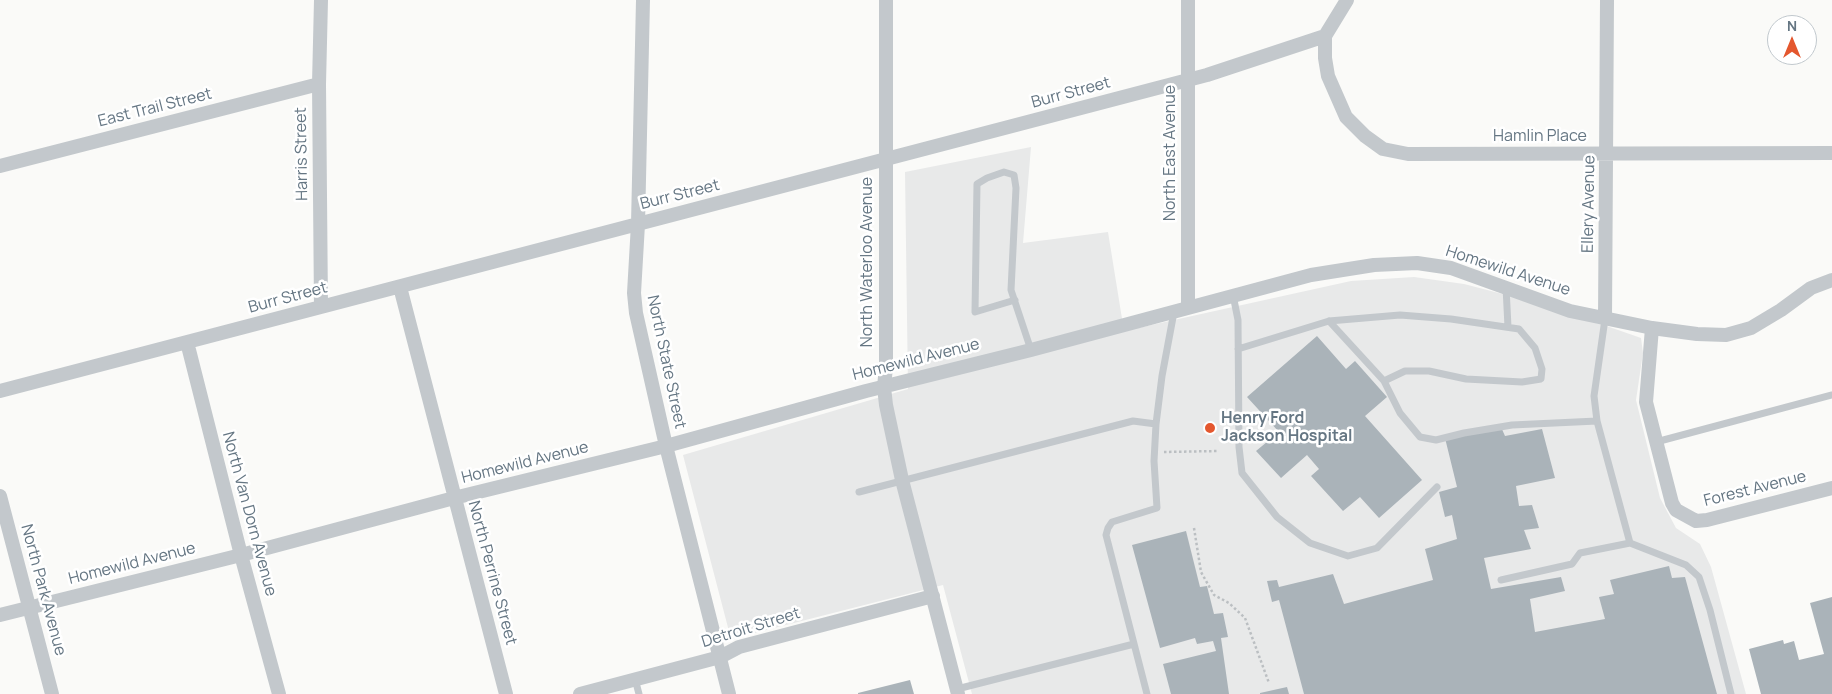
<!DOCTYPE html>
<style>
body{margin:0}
#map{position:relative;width:1832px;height:694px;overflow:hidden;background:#fafaf8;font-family:Manrope,sans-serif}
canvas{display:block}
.north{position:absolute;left:1767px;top:15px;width:50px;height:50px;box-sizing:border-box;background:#fff;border:1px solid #c1c8cd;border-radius:50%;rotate:0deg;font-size:14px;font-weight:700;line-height:20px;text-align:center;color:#657683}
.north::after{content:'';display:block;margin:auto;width:18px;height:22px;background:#e4572e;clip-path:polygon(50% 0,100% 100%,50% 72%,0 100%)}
</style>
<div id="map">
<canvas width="1832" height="694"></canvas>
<div class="north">N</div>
</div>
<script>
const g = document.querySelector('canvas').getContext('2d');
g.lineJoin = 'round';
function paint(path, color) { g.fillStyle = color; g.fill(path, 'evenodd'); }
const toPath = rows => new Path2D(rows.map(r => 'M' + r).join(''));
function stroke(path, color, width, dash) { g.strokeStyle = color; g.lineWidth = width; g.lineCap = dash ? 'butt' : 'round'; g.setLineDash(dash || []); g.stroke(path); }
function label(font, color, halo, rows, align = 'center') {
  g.font = font + ' Manrope,sans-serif'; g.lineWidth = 5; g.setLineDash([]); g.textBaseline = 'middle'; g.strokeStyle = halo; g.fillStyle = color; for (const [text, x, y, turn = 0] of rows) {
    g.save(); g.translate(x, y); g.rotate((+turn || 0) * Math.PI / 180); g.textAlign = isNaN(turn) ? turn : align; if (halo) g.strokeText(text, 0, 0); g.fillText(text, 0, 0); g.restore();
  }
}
const built = toPath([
 [1031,147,1023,243,1108,232,1124,331,1351,281,1414,277,1464,284,1549,306,1641,338,1643,353,1636,400,1660,498,1676,528,1700,544,1711,567,1746,694,972,694,943,585,731,639,683,455,908,389,905,172]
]);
const building = toPath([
 [1317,336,1346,369,1355,361,1387,397,1365,416,1422,480,1379,518,1360,497,1343,511,1311,476,1319,469,1307,455,1281,478,1256,451,1279,432,1247,397],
 [1501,427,1505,436,1542,429,1555,478,1516,486,1519,506,1532,505,1539,528,1524,530,1531,549,1484,558,1491,589,1561,577,1565,591,1530,599,1535,632,1605,619,1599,597,1614,594,1610,580,1669,566,1672,578,1685,577,1717,694,1304,694,1279,600,1272,602,1267,581,1277,580,1279,587,1333,574,1344,604,1433,580,1425,549,1457,539,1452,515,1445,517,1439,492,1457,487,1445,438],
 [1186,531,1200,587,1207,586,1214,614,1223,613,1228,637,1221,638,1229,694,1171,694,1163,664,1216,651,1213,641,1197,644,1195,638,1160,648,1132,545],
 [1832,597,1832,694,1761,694,1749,649,1783,640,1784,644,1794,641,1799,660,1824,654,1810,603],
 [910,680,914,694,858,694,858,693],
 [1287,687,1289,694,1260,694,1260,693]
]);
const path = toPath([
 [1164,452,1219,451],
 [1194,528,1201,572,1214,595,1229,603,1245,618,1269,683]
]);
const service = toPath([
 [1506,287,1508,327],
 [1233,295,1238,320,1239,447,1242,473,1277,517,1310,543,1348,556,1377,548,1437,487],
 [1015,300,975,312,977,184,987,178,1004,172,1014,175,1016,188,1011,290,1031,350],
 [1605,319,1594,396,1597,421,1630,543,1686,565,1699,577,1710,610,1731,694],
 [1329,321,1384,381,1400,413,1420,437,1436,440,1464,433,1512,425,1597,421],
 [1238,349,1329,321,1400,315,1451,319,1519,329,1535,348,1542,369,1541,379,1522,382,1466,379,1429,371,1405,371,1384,381],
 [1656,442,1832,395],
 [859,492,1133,421,1156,424],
 [1501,580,1572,564,1580,553,1630,543],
 [635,679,639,694],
 [957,689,1134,644],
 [1147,694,1106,535,1108,528,1112,522,1157,508,1154,461,1156,424,1162,376,1174,312]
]);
const minor = toPath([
 [643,0,638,224,634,293,636,313,666,446,729,694],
 [886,0,886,367,884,387,886,405,902,480,958,694],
 [1188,0,1188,307],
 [1325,36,1325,58,1328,76,1346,117,1365,136,1383,149,1408,154,1832,153],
 [0,166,319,84],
 [400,287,506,694],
 [321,307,319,84,321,0],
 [1605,319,1607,0],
 [1652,328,1646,402,1672,503,1676,510,1696,521,1707,520,1832,488],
 [187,342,241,555,279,694],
 [0,391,1207,75,1325,36,1347,0],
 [0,496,52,694],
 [0,615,241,555,454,498,666,446,866,391,1031,350,1311,275,1374,265,1417,263,1451,268,1570,311,1652,328,1697,334,1726,335,1751,328,1781,310,1811,288,1832,280],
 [580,694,720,657,739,647,933,596]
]);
const markers = [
 [1210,428,6,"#e4572e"]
];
const streetNames = [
 ["Burr Street",1071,93,-15],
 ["East Trail Street",155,108,-14],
 ["Hamlin Place",1540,137],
 ["North East Avenue",1171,153,-90],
 ["Harris Street",302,154,-91],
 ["Burr Street",680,195,-14],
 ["Ellery Avenue",1589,204,-89],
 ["North Waterloo Avenue",868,262,-90],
 ["Homewild Avenue",1508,271,18],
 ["Burr Street",288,298,-15],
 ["Homewild Avenue",916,360,-14],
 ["North State Street",666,362,78],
 ["Homewild Avenue",525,463,-14],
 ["Forest Avenue",1755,489,-14],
 ["North Van Dorn Avenue",249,514,75],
 ["Homewild Avenue",132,564,-14],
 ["North Perrine Street",492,573,75],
 ["North Park Avenue",43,590,75],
 ["Detroit Street",751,628,-17]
];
const poiNames = [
 ["Henry Ford",1221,419],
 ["Jackson Hospital",1221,437]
];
paint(built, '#e8e9e9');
paint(building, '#aab3b9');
stroke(path, '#bbbfc2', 2.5, [2.5, 2.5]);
stroke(service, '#c3c8cc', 7);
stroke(minor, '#c3c8cc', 14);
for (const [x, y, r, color] of markers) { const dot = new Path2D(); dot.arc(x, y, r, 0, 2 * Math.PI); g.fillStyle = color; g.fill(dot); stroke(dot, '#fff', 2); }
label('16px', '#657683', '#fff', streetNames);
label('bold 16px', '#657683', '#fff', poiNames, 'left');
</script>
